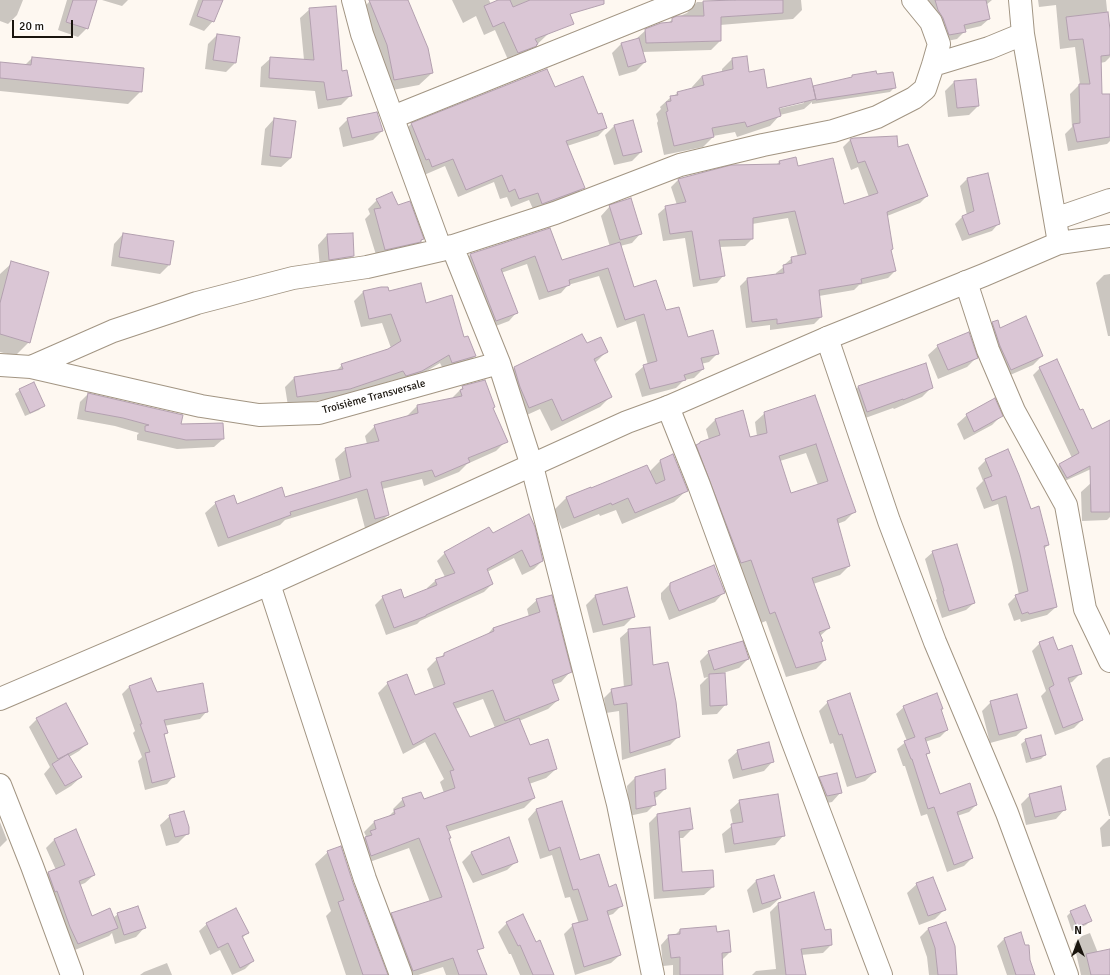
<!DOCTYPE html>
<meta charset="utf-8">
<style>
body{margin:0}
#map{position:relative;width:1110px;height:975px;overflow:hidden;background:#fef8f1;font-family:Signika,sans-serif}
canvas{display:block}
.north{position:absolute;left:1058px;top:923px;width:40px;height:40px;-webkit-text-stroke:3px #fff;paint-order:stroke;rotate:0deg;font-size:11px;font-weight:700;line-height:16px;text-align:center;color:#1a150e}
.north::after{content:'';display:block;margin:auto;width:14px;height:18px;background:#1a150e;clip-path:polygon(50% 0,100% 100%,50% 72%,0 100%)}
.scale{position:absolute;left:12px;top:20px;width:61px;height:18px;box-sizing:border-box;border:2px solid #1a150e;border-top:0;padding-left:5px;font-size:12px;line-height:14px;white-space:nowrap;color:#1a150e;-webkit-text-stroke:3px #fff;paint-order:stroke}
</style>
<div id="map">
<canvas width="1110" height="975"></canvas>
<div class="north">N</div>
<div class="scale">20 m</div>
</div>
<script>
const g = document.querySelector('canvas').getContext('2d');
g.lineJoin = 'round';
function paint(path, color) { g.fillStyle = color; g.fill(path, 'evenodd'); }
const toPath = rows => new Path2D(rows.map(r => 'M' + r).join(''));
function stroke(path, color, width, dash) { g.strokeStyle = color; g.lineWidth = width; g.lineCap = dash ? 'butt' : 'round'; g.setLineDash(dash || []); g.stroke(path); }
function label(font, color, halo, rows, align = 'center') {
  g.font = font + ' Signika,sans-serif'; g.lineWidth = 3; g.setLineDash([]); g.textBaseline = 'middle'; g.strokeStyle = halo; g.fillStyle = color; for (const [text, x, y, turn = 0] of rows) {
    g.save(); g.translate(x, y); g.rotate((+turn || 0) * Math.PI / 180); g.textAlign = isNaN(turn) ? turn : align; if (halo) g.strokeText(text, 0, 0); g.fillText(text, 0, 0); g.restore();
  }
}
const shadow = toPath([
 [0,0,23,0,17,15,8,24,0,21],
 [67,0,96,0,87,28,78,37,58,30],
 [102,0,128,0,122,6],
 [198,0,222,0,213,21,204,31,189,25],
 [374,0,407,0,432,73,419,85,382,92,357,14,370,1],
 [452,0,489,0,491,4,500,0,594,0,546,12,548,34,526,55,509,62,495,30,484,35,476,16,463,23],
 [731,0,801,0,802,10,793,19,720,25,720,41,711,50,642,52,645,62,636,71,619,76,612,53,621,44,636,39,646,30,668,23,673,19,687,13,697,2,729,2],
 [929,0,992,0,986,5,989,19,981,26,964,30,965,31,957,39,942,42,926,3],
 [1038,0,1106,0,1110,38,1110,57,1105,62,1100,63,1101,95,1110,95,1110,141,1107,144,1068,151,1065,134,1072,127,1070,94,1079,85,1080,85,1075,47,1060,49,1056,5,1039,7],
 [310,9,342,72,350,96,341,105,318,109,315,91,260,87,261,67,271,58,304,60,300,18],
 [217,35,235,63,226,72,205,69,208,44],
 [32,58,141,91,128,104,0,91,0,63,25,65],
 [732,59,766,89,812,88,813,87,851,78,853,76,876,76,894,88,890,92,812,104,812,102,804,109,780,115,770,126,737,137,735,132,713,136,713,137,703,147,664,155,657,123,658,121,656,114,661,109,660,107,671,97,673,97,678,92,693,89,692,87,702,76,722,72,722,69],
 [804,101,804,103,774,110,774,108],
 [954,82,978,106,969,115,948,117,945,91],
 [555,88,597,115,606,128,598,136,567,146,583,187,575,196,534,211,529,200,511,207,507,197,500,199,494,182,458,197,445,166,424,175,403,132,411,124],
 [274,119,291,158,281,167,261,165,265,129],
 [348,119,382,131,373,140,343,147,339,128],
 [614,126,641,152,632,161,614,165,605,135],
 [850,140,897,148,927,196,920,203,887,216,890,250,895,271,888,278,859,285,854,290,819,296,821,317,814,324,770,330,770,325,746,328,740,286,747,279,776,275,776,273,785,266,784,265,792,258,798,257,788,218,752,224,752,239,745,246,719,247,724,275,717,283,693,287,685,238,663,241,658,214,666,207,677,205,671,187,678,180,776,165,779,162,795,158,798,168,844,205,869,197,858,167,851,170,843,147],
 [967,179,999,223,992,231,962,241,955,224,962,217,967,215,960,186],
 [377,200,397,206,423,239,411,250,377,258,365,219,370,214,368,209],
 [610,206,641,233,632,243,620,246,634,288,665,312,687,338,718,353,709,362,701,364,703,369,694,378,684,380,676,388,642,397,635,374,644,366,648,365,636,321,617,328,599,276,568,285,561,293,539,300,527,264,501,273,517,312,509,321,488,329,462,263,470,255,549,229,562,262,610,247,601,216],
 [123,234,169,265,160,274,111,266,114,244],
 [327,235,353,256,344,265,320,269,318,245],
 [12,263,29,342,15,356,0,352,0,274],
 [1110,274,1110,336,1108,336,1096,283,1104,275],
 [363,292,388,293,426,304,464,339,475,356,466,365,444,371,440,363,412,380,397,384,394,380,340,397,288,406,285,387,294,378,335,372,342,365,388,350,391,348,382,323,361,327,354,301],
 [993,323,1000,329,1042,356,1033,365,1001,379,983,332],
 [582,335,586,345,606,352,595,363,611,396,600,407,551,431,540,409,518,419,503,379,514,368],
 [938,346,977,357,967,367,938,379,928,355],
 [925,364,931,388,922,397,894,409,893,408,857,421,849,396,858,387],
 [1040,368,1080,411,1092,430,1110,422,1110,455,1100,465,1058,484,1052,472,1059,465,1072,458,1033,375],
 [463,387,492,408,506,441,496,451,467,464,459,472,424,486,422,479,382,489,388,515,378,525,365,528,357,498,285,520,280,525,218,547,205,513,216,503,237,505,284,499,340,482,335,459,346,449,367,444,365,436,375,426,407,416,417,406,453,399,453,397],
 [20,390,43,406,39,410,25,416,15,394],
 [88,394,180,425,223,439,214,447,177,449,137,440,137,435,139,433,115,426,77,419,80,402],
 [815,396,854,512,845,521,837,524,849,566,840,575,813,584,829,628,820,636,820,643,825,660,816,669,786,677,766,621,761,623,741,568,731,572,688,455,700,442,709,440,706,429,715,420,750,438,757,436,755,422,765,413],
 [806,453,818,485,790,494,780,461],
 [967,415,1001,416,992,425,964,440,957,424],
 [986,460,1030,510,1048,545,1044,549,1056,607,1047,615,1021,622,1020,619,1014,621,1008,604,1016,596,1019,595,1012,562,998,504,984,509,976,488,983,481,978,468],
 [660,461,687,490,674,502,622,524,616,510,600,516,599,514,562,529,554,510,566,498,590,489,649,472],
 [1091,483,1110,483,1110,517,1107,520,1082,521,1081,492],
 [528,515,542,561,534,569,522,575,514,558,487,572,492,584,484,592,420,621,417,624,386,635,375,605,383,597,404,599,428,590,427,588,435,581,445,577,437,561,445,553,492,535],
 [933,552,974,603,966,610,942,618,936,600,937,599,925,559],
 [670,584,724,592,715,602,669,620,661,599,661,593],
 [626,588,634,616,624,626,593,633,586,605,595,596],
 [537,600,570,672,561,682,552,685,558,700,548,709,519,721,529,746,556,769,546,778,529,784,534,798,524,808,447,832,450,838,448,839,468,949,477,975,446,975,443,967,418,975,401,975,382,924,392,914,430,902,409,848,361,865,361,841,366,836,364,832,374,822,387,818,394,811,393,809,403,799,423,800,444,793,440,782,444,779,425,742,403,754,378,693,388,683,415,697,434,689,427,669,437,659,440,658,444,654,486,636,493,628,529,617,527,609],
 [483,699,495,728,470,738,455,709],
 [629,630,652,666,679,736,670,745,622,760,619,711,606,713,604,698,612,690,624,688,620,638],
 [1040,643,1057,651,1080,674,1072,682,1069,683,1082,720,1074,728,1055,735,1041,696,1046,691,1032,651],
 [709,652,748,659,739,668,720,674,726,704,717,714,702,715,700,685,708,677,704,678,700,661],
 [129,687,156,693,207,711,200,719,164,726,167,733,163,736,174,776,167,784,145,790,138,761,142,757,133,733,135,731,122,694],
 [828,702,875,772,865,781,847,787,833,743,830,744,819,711],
 [991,702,1026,727,1016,736,990,743,982,711],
 [904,707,940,710,947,730,940,737,925,742,929,753,925,756,939,795,976,805,969,812,957,816,972,858,964,866,947,872,927,814,921,816,905,766,903,766,897,749,907,741,896,714],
 [37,719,87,744,79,751,69,757,81,777,71,786,56,795,44,774,50,767,29,727],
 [1026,740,1045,755,1041,759,1026,763,1021,744],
 [738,751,773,761,764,771,733,779,728,760],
 [1110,757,1110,816,1109,816,1096,766,1103,759],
 [635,778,665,789,657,797,654,798,655,804,647,812,629,816,627,786],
 [820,778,841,792,832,802,817,805,811,787],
 [1030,795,1065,809,1056,819,1026,825,1021,804],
 [740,801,784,835,775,845,725,853,722,834,733,825,730,810],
 [561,802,580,861,608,888,622,905,613,914,607,916,620,955,611,963,575,975,564,934,573,925,579,924,570,897,565,898,552,855,540,859,528,819,536,810],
 [658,814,692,829,683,838,679,838,681,873,713,887,704,895,654,899,649,823],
 [170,816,188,833,178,843,166,846,160,825],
 [1109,819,1110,819,1110,846,1102,847,1100,828],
 [0,822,7,840,0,847],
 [76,831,94,875,85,883,80,885,91,917,113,918,118,914,145,927,136,937,115,944,112,933,109,936,70,952,40,881,48,873,56,870,46,848,54,840],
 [328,852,352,884,387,975,346,975,326,916,331,911,315,864],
 [471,853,517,861,507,870,473,883,462,862],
 [773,876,780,898,770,907,753,913,747,890,756,881],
 [917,884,945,909,935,919,919,925,907,893],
 [778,904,825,931,831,945,823,953,801,955,805,975,752,975,756,971,776,969,770,912],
 [1071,912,1090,921,1086,925,1072,931,1067,916],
 [507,923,536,943,553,975,520,975,511,954,509,954,498,932],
 [945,923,956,975,929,975,927,957,920,937,928,929],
 [207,924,248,933,242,938,253,961,245,969,232,975,220,950,210,955,199,931],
 [715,927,716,933,730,952,722,960,722,975,673,975,673,965,663,966,661,945,669,936,674,936,680,930],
 [1090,933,1098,953,1110,950,1110,975,1081,975,1074,944,1082,936],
 [1020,934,1029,960,1034,975,1007,975,997,946,1004,939],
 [167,963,172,975,140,975,144,972]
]);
const building = toPath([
 [73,0,97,0,88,29,66,22,73,0],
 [203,0,223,0,214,22,197,16,203,0],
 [369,0,408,0,428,48,433,73,394,80,387,45,369,0],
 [498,0,510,0,513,7,530,0,604,0,604,4,570,14,574,24,535,39,538,44,536,45,537,46,518,53,504,22,493,27,484,6,498,0],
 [735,0,783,0,783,13,721,17,721,41,646,43,645,29,661,23,672,22,672,18,677,16,704,16,703,1,735,0],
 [935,0,986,0,990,19,964,25,966,32,949,35,943,18,938,10,935,0],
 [336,6,342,71,347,70,352,96,327,100,324,82,269,78,270,57,314,60,309,8,336,6],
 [1108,12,1110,30,1110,55,1101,56,1102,94,1110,94,1110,137,1077,142,1073,124,1080,123,1079,84,1090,84,1083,39,1069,40,1066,17,1108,12],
 [217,34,240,37,236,63,213,60,217,34],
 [639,38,646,62,628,67,621,43,639,38],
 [747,56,749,72,764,69,767,88,811,78,816,99,779,108,781,116,747,127,745,122,712,128,714,137,674,146,666,112,668,111,666,102,671,101,670,96,678,95,677,92,704,85,702,76,733,69,732,58,747,56],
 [32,57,144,68,142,92,0,78,0,62,31,65,32,57],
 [547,69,555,87,583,76,598,114,602,113,607,128,566,141,585,188,542,204,538,193,519,199,515,189,509,192,502,175,466,190,453,159,432,167,429,159,426,160,411,123,547,69],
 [876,71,877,74,893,72,896,88,816,100,813,86,852,77,852,75,876,71],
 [976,79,979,106,957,108,954,81,976,79],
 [377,112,383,131,352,138,347,118,377,112],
 [274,118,296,121,291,158,270,156,274,118],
 [633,120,642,152,623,156,614,125,633,120],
 [897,136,898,147,908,144,928,196,887,212,893,249,891,250,896,271,861,279,862,283,819,290,822,317,777,324,777,319,752,322,747,278,784,273,783,265,792,263,791,257,806,254,795,211,753,218,753,239,719,240,725,276,700,280,692,231,670,234,665,206,686,202,678,179,731,165,780,164,779,161,796,157,798,166,833,158,844,204,878,193,865,161,858,163,850,139,854,138,897,136],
 [988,173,1000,224,969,235,962,216,974,211,967,178,988,173],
 [392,192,398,205,410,201,424,239,421,240,421,242,385,250,374,209,381,208,376,199,392,192],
 [631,198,642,234,620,240,609,205,631,198],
 [550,228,562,260,620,242,634,287,656,280,666,310,679,307,688,337,713,330,719,354,701,358,704,369,684,375,686,380,650,389,643,365,657,361,644,314,625,320,608,268,569,280,570,285,548,292,535,256,501,269,518,313,496,321,470,254,550,228],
 [123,233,174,241,170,265,119,257,123,233],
 [353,233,354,256,329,260,327,234,353,233],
 [11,261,49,272,30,343,0,334,0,303,11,261],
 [421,283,426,303,452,295,464,337,468,336,476,356,452,363,449,355,422,371,406,376,403,371,350,389,297,397,294,377,343,369,341,364,388,349,401,341,391,314,369,319,363,291,381,287,388,287,389,291,421,283],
 [1026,316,1043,356,1011,370,1000,346,992,322,998,320,1000,328,1026,316],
 [969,332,978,358,948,370,937,345,969,332],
 [582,334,587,343,601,337,608,352,594,359,612,397,562,421,552,399,529,408,520,387,514,367,582,334],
 [1057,359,1080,410,1083,409,1092,429,1110,420,1110,512,1091,512,1090,466,1067,478,1059,464,1079,453,1039,367,1057,359],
 [926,363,933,388,903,400,903,399,867,412,858,386,926,363],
 [485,380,495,407,493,408,508,442,468,458,470,462,435,477,432,470,381,482,389,515,375,519,367,489,290,512,291,515,228,538,215,502,234,495,237,504,282,487,285,497,351,477,345,448,379,441,374,425,418,413,417,405,462,396,460,390,463,389,462,386,485,380],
 [34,382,45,406,30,413,19,389,34,382],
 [88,393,183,415,181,424,223,423,224,439,186,440,145,431,145,426,149,425,123,418,85,411,88,393],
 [815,395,856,512,837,519,850,566,812,578,830,628,819,632,823,641,821,642,826,660,796,668,775,612,770,614,751,560,741,563,696,445,700,443,700,442,720,435,715,419,743,410,750,437,767,433,764,412,815,395],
 [816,444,828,481,791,493,779,456,816,444],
 [995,398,1003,416,974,432,966,414,995,398],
 [1008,449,1019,475,1031,509,1039,506,1049,545,1044,546,1057,607,1029,614,1028,612,1022,614,1015,595,1028,591,1020,554,1006,496,992,501,984,479,992,476,985,459,1008,449],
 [673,454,688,491,635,513,628,498,612,505,611,503,574,518,566,497,591,487,591,488,647,465,656,484,665,480,660,460,673,454],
 [529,514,535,527,543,561,530,567,522,550,487,569,493,584,426,615,426,616,394,628,382,596,401,589,404,598,437,585,435,580,455,573,444,552,489,527,493,533,529,514],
 [957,544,975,603,949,611,943,591,944,591,932,551,957,544],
 [714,565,725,593,679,611,670,590,670,583,714,565],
 [627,587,635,617,603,625,595,595,627,587],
 [552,595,572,672,552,680,559,700,505,721,493,690,453,703,470,737,519,718,530,745,548,739,557,769,528,778,535,798,446,826,451,838,449,838,484,948,477,950,487,975,459,975,453,958,413,971,391,913,442,897,419,838,371,856,365,837,372,835,370,831,376,829,374,821,395,814,394,810,405,806,402,798,421,792,424,799,455,788,450,771,454,770,435,733,413,745,387,682,407,674,415,695,445,684,436,658,444,656,444,653,494,631,493,628,540,612,536,599,552,595],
 [650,627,653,665,668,662,676,702,680,737,630,753,627,703,614,705,611,689,632,685,628,629,650,627],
 [1053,637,1058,650,1072,645,1082,674,1068,678,1083,720,1063,728,1049,688,1054,685,1039,642,1053,637],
 [743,641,749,659,714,670,708,651,743,641],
 [725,673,727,705,710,706,709,674,725,673],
 [151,678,157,692,203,683,208,712,164,720,168,733,164,734,175,777,152,783,145,753,150,752,140,724,142,724,129,686,151,678],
 [850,693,876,772,856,778,842,734,839,735,827,701,850,693],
 [937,693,943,709,941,709,948,730,925,738,930,753,926,754,940,794,970,783,977,805,957,812,973,858,954,865,934,807,928,809,912,759,911,759,904,741,915,737,903,706,937,693],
 [1017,694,1027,728,999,735,990,701,1017,694],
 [66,703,88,744,58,759,36,718,66,703],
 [1041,735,1046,755,1031,759,1025,739,1041,735],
 [769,742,774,762,742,770,737,750,769,742],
 [68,754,82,777,65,786,52,764,68,754],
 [665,769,666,789,654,792,656,805,636,809,635,777,665,769],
 [837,773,842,793,827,796,819,777,837,773],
 [1061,786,1066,810,1035,817,1029,794,1061,786],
 [778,794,785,836,734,844,731,824,743,822,739,800,778,794],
 [562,801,580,860,599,854,609,887,616,884,623,906,607,911,621,955,584,967,572,924,588,920,578,889,573,890,560,847,549,851,536,809,562,801],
 [690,808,693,829,679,831,682,872,713,870,714,887,663,891,657,814,690,808],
 [184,811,189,827,189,834,175,837,169,815,184,811],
 [76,829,95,875,79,881,92,916,110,908,118,928,78,944,70,927,57,891,55,892,48,872,65,865,54,839,76,829],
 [509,837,518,862,482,875,471,852,509,837],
 [341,846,353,883,388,975,363,975,338,902,344,900,327,851,341,846],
 [774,875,781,898,762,904,756,880,774,875],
 [933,877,946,910,928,916,916,883,933,877],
 [814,892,825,930,831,929,832,945,801,949,806,975,786,975,778,903,814,892],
 [1085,905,1092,921,1077,927,1070,911,1085,905],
 [138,906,146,928,124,935,117,913,138,906],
 [236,908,249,933,242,936,254,961,240,968,228,943,218,948,206,923,236,908],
 [523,914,536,942,540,940,554,975,533,975,520,945,518,946,506,922,523,914],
 [946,922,955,946,957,975,938,975,935,948,928,928,946,922],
 [716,926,717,932,729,930,731,952,722,953,723,975,680,975,680,957,671,958,668,935,680,934,680,929,716,926],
 [1021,932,1025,945,1029,945,1030,960,1035,975,1016,975,1004,938,1021,932],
 [1110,949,1110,975,1091,975,1086,954,1110,949]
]);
const street = toPath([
 [353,0,362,34,441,250],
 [1020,0,1023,34,1059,243],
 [933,65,989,48,1023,34],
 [393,117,684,0],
 [1055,219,1110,200],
 [452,246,499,363,532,466,618,804,653,975],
 [966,282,988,350,1014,411,1066,505,1085,609,1110,661],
 [827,338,889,521,935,642,1007,813,1067,975],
 [0,365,31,367,201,406,259,415,319,413,499,363],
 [31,367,113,331,197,303,293,278,367,267,441,250,555,213,680,165,763,145,833,131,877,117,914,98,925,89,933,65,939,44,931,22,913,0],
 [668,407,699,485,792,740,881,975],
 [269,584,365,879,401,975],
 [0,785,32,866,72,975]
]);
const secondary = toPath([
 [0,699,269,584,627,422,668,407,827,338,984,275,1059,243,1110,236]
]);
const streetNames = [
 ["Troisième Transversale",374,397,-15]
];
paint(shadow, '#0003');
paint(building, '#dac6d5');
stroke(building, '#b3a0af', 1);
stroke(street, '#a29583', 24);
stroke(secondary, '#a29583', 24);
stroke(street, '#fff', 22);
stroke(secondary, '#fff', 22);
label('11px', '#1a150e', '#fff', streetNames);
</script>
